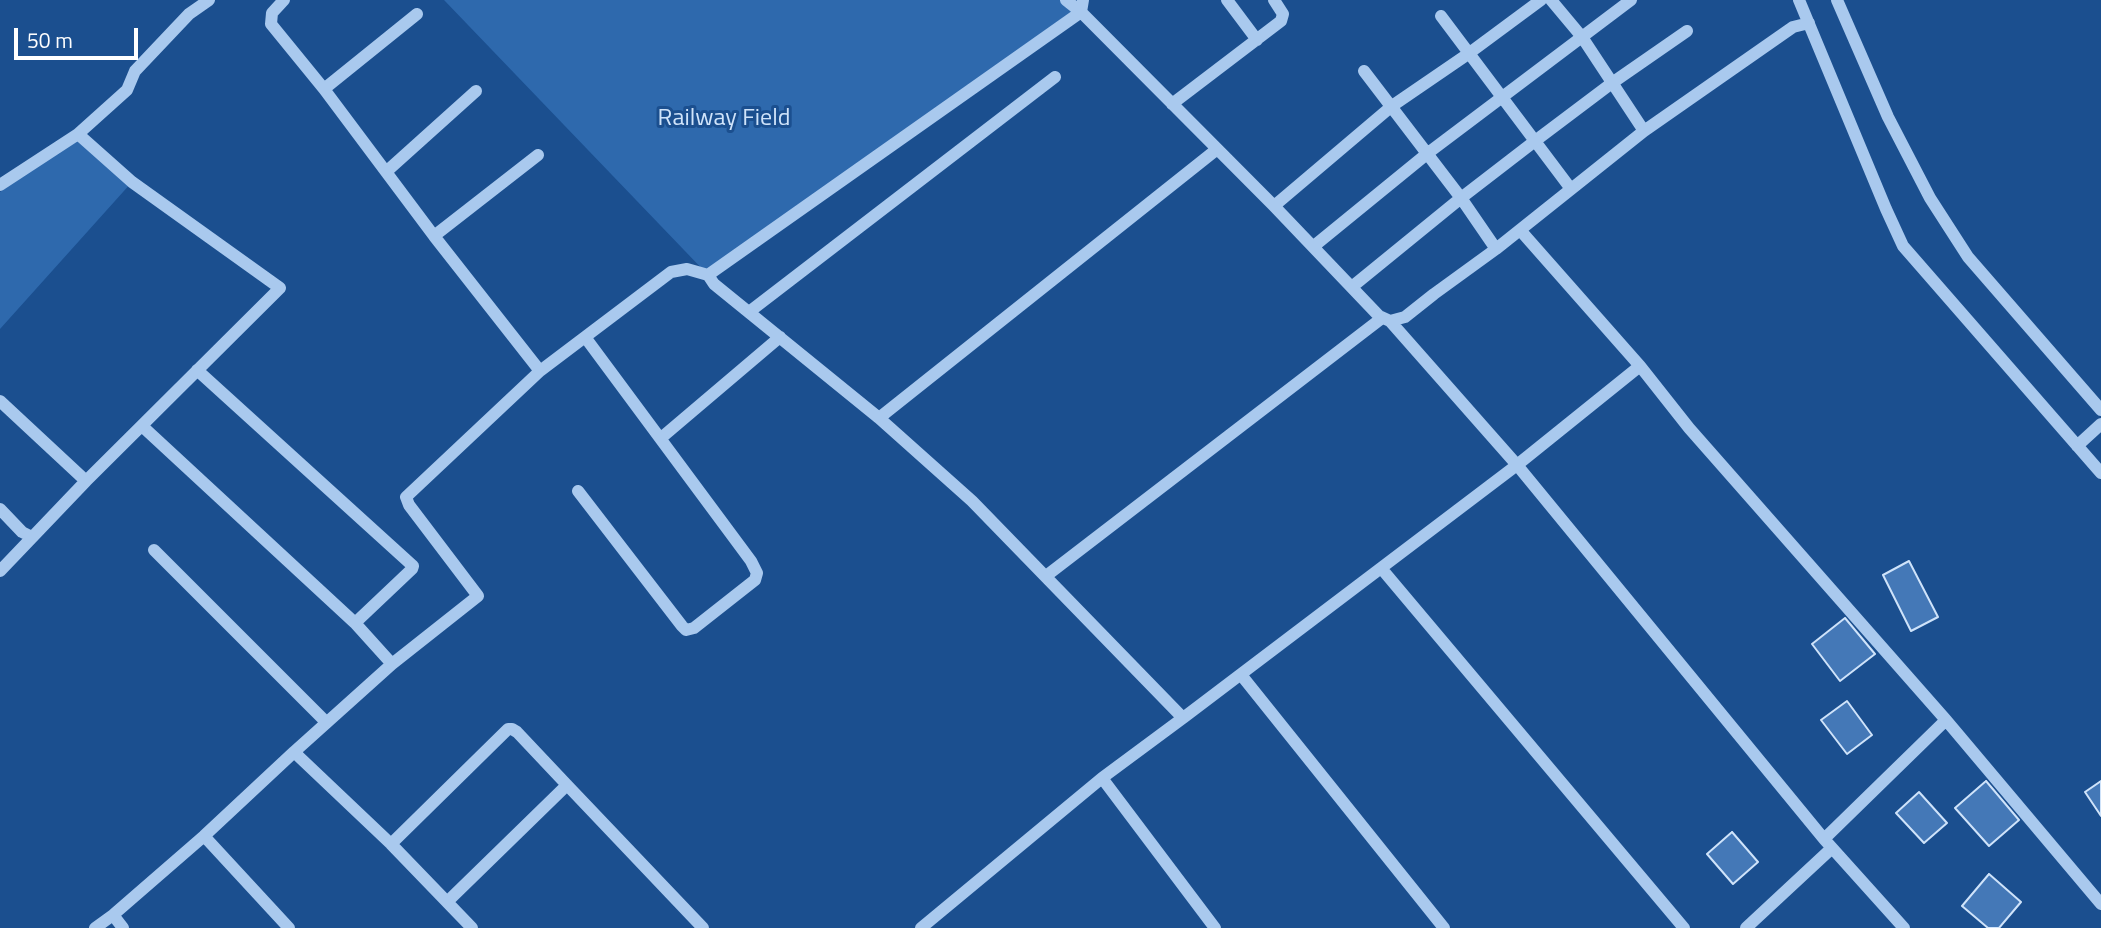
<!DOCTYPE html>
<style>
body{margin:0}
#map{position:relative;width:2101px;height:928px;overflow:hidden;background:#1b4f8f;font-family:"Titillium Web",sans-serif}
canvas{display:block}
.scale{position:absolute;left:14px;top:28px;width:124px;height:32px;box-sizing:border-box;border:4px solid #fff;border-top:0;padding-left:9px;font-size:21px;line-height:24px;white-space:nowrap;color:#fff;-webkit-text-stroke:5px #1b4f8f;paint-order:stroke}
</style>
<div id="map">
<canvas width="2101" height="928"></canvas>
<div class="scale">50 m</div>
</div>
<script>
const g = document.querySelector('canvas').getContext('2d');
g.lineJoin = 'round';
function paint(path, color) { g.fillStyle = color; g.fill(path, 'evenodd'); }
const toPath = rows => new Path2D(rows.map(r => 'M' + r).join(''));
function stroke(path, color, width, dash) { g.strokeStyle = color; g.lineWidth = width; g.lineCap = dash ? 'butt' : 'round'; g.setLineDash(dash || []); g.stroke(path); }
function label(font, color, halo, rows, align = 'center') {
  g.font = font + ' "Titillium Web",sans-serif'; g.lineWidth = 6; g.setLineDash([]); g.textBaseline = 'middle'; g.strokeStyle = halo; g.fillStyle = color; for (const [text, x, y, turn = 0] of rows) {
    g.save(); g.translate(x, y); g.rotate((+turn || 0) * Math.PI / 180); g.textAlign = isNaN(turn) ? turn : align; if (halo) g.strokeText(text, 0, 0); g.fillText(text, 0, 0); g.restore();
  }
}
const green = toPath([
 [444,0,1066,0,1081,12,708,275],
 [78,134,132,182,0,329,0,192]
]);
const building = toPath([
 [1909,561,1938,617,1911,631,1883,575,1909,561],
 [1845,618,1875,654,1840,681,1812,644,1845,618],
 [1847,701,1872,735,1847,754,1821,720,1847,701],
 [1986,781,2019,820,1989,846,1955,808,1986,781],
 [2101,781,2101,816,2085,792,2101,781],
 [1919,792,1947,823,1924,843,1896,813,1919,792],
 [1732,832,1758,862,1733,884,1707,854,1732,832],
 [1989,874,2021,902,1999,928,1988,928,1962,906,1989,874]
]);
const minor = toPath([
 [284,0,272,13,271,24,324,89,434,236,540,371,671,272,687,269,708,275,714,284,879,418,972,501,1183,718,1517,465,1390,321],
 [1066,0,1081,12,1274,206,1379,316,1390,321,1405,317,1434,294,1496,249,1644,131,1793,27,1809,23],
 [1227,0,1257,40],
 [1551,0,1582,37,1644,131],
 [1799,0,1886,209,1903,246,2101,473],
 [1837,0,1888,117,1930,198,1968,257,2101,410],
 [1441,16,1571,189],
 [1364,71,1461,198,1496,249],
 [324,89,417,14],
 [1172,104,1281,21,1283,14,1274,0],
 [78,134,132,182,280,288,86,481],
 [387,171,476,91],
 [0,185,78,134,127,90,135,71,189,14,209,0],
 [1274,206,1392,106,1468,54,1541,0],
 [1520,230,1640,366,1689,428,1946,720,2101,904],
 [434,236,538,155],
 [1314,246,1428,153,1631,0],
 [708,275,1081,12,1083,0],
 [1353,286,1461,198,1535,141,1612,83,1687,31],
 [749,312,1055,77],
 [1640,366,1517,465,1824,839,1904,928],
 [197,370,413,566,412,569,355,623],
 [0,401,86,481,0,571],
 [879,418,1216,150],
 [142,426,355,623,392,664],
 [661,438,780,337],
 [2077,446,2101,424],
 [578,491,682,626,686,630,694,628,755,580,757,573,751,561,585,337],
 [0,509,22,532,32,537],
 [154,550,326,722],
 [1381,568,1684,928],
 [1046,576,1382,318],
 [1242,676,1444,928],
 [294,752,392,664,478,596,409,505,406,497,540,371],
 [1102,778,1215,928],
 [567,785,447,902,391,844,508,729,512,729,517,732,567,785,703,928],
 [204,836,289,928],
 [1824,839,1946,720],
 [447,902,472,928],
 [113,915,123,928],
 [95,928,113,915,204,836,294,752,391,844],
 [921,928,1102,778,1183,718],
 [1746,928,1832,848]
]);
const parkNames = [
 ["Railway Field",724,119]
];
paint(green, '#2e69ad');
paint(building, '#4478b7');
stroke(building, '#cfe3fa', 2);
stroke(minor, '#a9c9ee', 12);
label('24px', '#cfe3fa', '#1b4f8f', parkNames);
</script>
